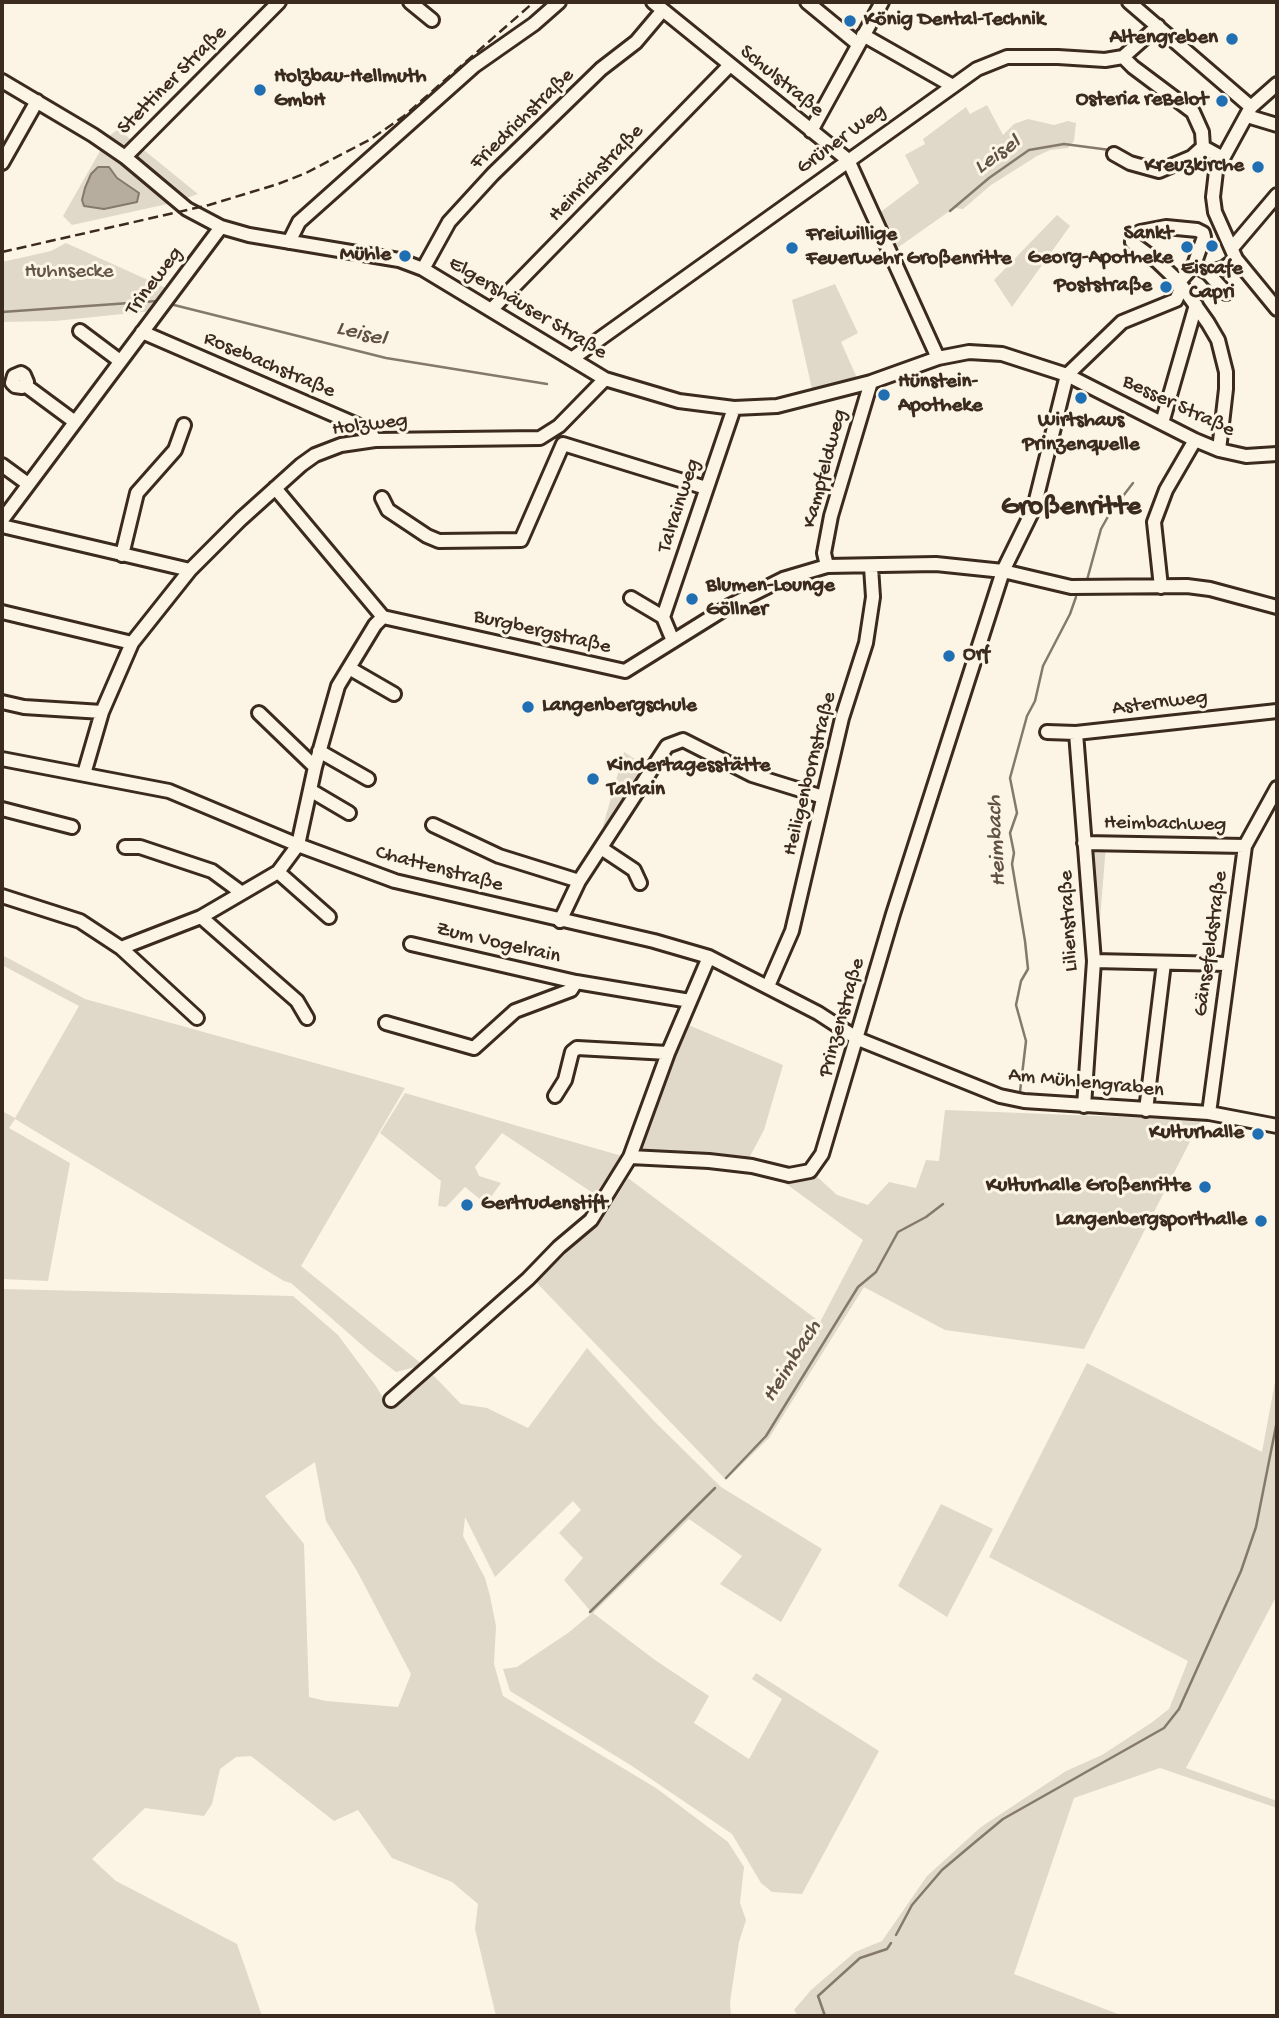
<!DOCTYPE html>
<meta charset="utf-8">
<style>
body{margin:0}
#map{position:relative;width:1279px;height:2018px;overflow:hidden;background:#fcf5e5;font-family:"Gochi Hand",sans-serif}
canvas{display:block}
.frame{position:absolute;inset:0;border:4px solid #3b2a1e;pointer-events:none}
</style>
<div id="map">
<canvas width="1279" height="2018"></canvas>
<div class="frame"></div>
</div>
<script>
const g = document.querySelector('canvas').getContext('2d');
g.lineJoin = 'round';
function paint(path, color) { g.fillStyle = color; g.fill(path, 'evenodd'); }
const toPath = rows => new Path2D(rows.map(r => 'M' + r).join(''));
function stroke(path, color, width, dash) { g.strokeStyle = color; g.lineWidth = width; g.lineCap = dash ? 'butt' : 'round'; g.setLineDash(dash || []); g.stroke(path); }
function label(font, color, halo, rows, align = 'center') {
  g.font = font + ' "Gochi Hand",sans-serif'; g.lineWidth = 6; g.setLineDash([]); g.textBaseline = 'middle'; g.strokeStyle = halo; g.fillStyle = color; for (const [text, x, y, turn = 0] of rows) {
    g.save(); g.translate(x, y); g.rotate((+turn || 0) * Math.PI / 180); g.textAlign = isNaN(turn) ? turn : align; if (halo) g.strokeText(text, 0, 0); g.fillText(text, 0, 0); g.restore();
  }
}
const green = toPath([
 [987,105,1003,135,1014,124,1028,119,1054,125,1068,121,1076,123,1074,141,1068,148,1050,150,1037,156,991,185,963,209,954,208,893,251,878,214,919,183,905,155,925,144,923,139,966,107,970,114],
 [118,129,198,194,172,203,72,225,63,216,108,137],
 [1057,215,1070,226,1012,307,994,280],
 [66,243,168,289,152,311,55,321,2,322,2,262,51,251],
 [835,284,858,333,841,342,857,378,812,389,792,300],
 [624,752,646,766,606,828,603,826],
 [1092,845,1106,845,1100,919,1093,919,1088,853],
 [2,955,85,999,405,1088,301,1266,423,1365,396,1372,370,1352,291,1283,284,1281,15,1119,9,1128,70,1163,48,1281,2,1279,2,1111,15,1118,79,1006,2,965],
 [686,1024,783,1065,764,1130,749,1158,718,1153,638,1149],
 [405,1093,535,1131,622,1156,596,1195,502,1133,475,1167,479,1176,501,1183,486,1204,465,1187,446,1207,438,1206,441,1181,380,1133],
 [945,1110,1201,1120,1084,1349,945,1330,864,1287,769,1438,726,1480,536,1282,603,1218,628,1178,820,1322,863,1240,785,1183,813,1173,837,1195,868,1205,889,1182,916,1188,926,1160,939,1161],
 [2,1289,293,1296,338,1335,376,1386,389,1408,403,1401,433,1375,461,1404,487,1408,528,1428,587,1348,654,1421,721,1487,822,1549,781,1622,720,1584,742,1556,689,1519,593,1613,655,1660,709,1696,694,1723,749,1759,782,1699,752,1679,756,1673,879,1751,802,1894,772,1892,761,1883,732,1834,632,1766,510,1691,503,1669,517,1667,568,1633,592,1613,564,1580,583,1558,559,1533,581,1510,573,1501,495,1577,465,1517,463,1536,485,1578,490,1596,496,1626,494,1664,503,1696,656,1788,728,1842,744,1867,740,1903,746,1920,739,1942,730,2002,731,2016,496,2016,475,1929,478,1904,452,1882,392,1858,358,1810,334,1821,251,1756,236,1757,220,1769,212,1804,204,1816,145,1808,92,1859,116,1881,237,1944,262,2016,2,2016],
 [315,1462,326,1521,357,1571,411,1674,398,1707,326,1701,309,1697,304,1544,265,1496],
 [1087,1363,1262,1452,1277,1371,1277,1595,1186,1768,1277,1801,1277,1808,1160,1768,1074,1798,1014,1974,1123,2016,798,2016,794,2010,811,1990,855,1952,882,1941,927,1876,981,1827,1066,1771,1102,1755,1151,1723,1169,1709,1188,1661,989,1557],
 [941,1504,993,1529,947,1617,898,1586]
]);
const water = toPath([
 [98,167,109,167,117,178,139,193,137,202,104,209,84,206,82,200,85,188,91,174,98,167]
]);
const stream = toPath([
 [950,211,989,178,1029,150,1064,144,1110,150],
 [170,304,386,358,547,384],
 [2,312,158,301],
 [1087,580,1101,529,1110,513,1133,483],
 [1020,1092,1026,1041,1016,1005,1021,981,1028,969,1025,941,1012,864,1014,853,1010,833,1017,813,1010,778,1027,716,1035,701,1043,666,1070,614,1076,597],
 [726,1478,766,1436,858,1287,876,1272,898,1232,926,1217,943,1204],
 [590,1612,715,1488],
 [896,1935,912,1905,942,1870,974,1843,1003,1819,1164,1728,1179,1709,1241,1571,1256,1527,1277,1421],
 [825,2016,818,1996,860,1958,887,1949,891,1943]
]);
const minor = toPath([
 [410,2,432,20],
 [653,2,848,160,938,358],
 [807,2,858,44],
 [1129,2,1251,107],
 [863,35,951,85],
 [1123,57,1133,67,1193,112,1202,132,1203,147,1223,158],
 [2,81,93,135,125,157,187,209,221,227,249,235,399,260,423,269,605,379,679,401,734,408,777,406,871,382,938,358,969,352,1002,354,1067,375,1195,440,1219,450,1246,456,1277,454],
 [1277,84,1251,107,1216,171,1213,197,1215,212,1236,259,1277,309],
 [1247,116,1277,125],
 [811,131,882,2],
 [1114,154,1130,163,1159,171,1192,157,1203,147],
 [125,157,279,2],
 [2,163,37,101],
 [289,242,299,222,474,66,534,24,559,2],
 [1232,248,1277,195],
 [1194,265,1208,273,1224,268,1236,259],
 [423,269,449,222,493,174,601,69,636,42,663,10],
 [1208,273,1226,293],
 [1179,282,1194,265,1204,237,1203,233,1197,230,1166,227,1140,232,1135,236,1132,242,1134,244,1157,261,1179,282,1208,323,1218,340,1226,372,1226,389,1219,450],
 [492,309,730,65],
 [80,331,120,361],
 [142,332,369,430,375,440],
 [573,358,977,69,1007,57,1058,57,1105,60,1123,57,1158,26],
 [1067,375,1122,322,1176,300,1180,291,1179,282],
 [25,385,27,382,24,375,21,373,14,376,12,383,15,386,22,387,25,385,75,422],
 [1162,423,1196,305],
 [2,465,28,484],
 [275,488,383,617,625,671,731,605,783,579,827,566,936,564,1003,571,1071,587,1187,586,1210,589,1277,607],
 [382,498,388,510,427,536,439,541,521,540,563,444,706,488],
 [2,520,221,227],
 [2,526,190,570,241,519,301,465,315,455,341,445,375,440,540,438,559,426,605,379],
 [122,555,137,493,175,450,184,425],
 [827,566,824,553,831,516,871,382],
 [1161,587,1154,522,1166,490,1195,440],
 [631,598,663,617],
 [2,612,132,643],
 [673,641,663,617,734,408],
 [349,668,394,694],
 [2,702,24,707,102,712],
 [259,713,315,767],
 [1047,732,1076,733,1277,711],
 [1076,733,1094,961,1084,1106],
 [319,751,368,779],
 [2,759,169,791,298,845,395,881,654,941,709,957,818,1013,858,1039,1000,1096,1024,1101,1209,1113,1277,1126],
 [84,774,102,712,132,643,190,570],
 [310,790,349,813],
 [2,809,72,827],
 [433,825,499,856,579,881],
 [1084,843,1245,846],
 [125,847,140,847,212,871,242,893],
 [601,848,634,870,640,883],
 [278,872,329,917],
 [2,896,80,921,121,948,197,1018],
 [201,917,297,1001,307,1018],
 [560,921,579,881,667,746,683,740,752,775,823,797],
 [411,944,576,982,690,1001],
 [121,948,201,917,278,872,298,845,315,767,338,686,375,625,383,617],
 [1094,961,1227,964],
 [768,986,792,931,842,718,866,643,873,597,871,567],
 [386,1023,474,1048,515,1011,571,990,576,982],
 [555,1096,565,1080,572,1052,577,1048,668,1053],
 [1146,1110,1164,963],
 [1209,1113,1245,846,1277,788],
 [630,1157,668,1053,709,957],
 [391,1400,528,1279,559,1247,591,1220,630,1157,709,1161,752,1166,789,1175,810,1171,822,1154,893,914,1003,571,1034,508,1067,375]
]);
const rail = toPath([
 [2,252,209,205,278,184,306,173,371,139,404,116,534,2]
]);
const markers = [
 [850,21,7,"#1f6fb2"],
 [1232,39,7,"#1f6fb2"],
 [260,90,7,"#1f6fb2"],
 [1222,101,7,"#1f6fb2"],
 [1258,167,7,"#1f6fb2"],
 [1212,246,7,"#1f6fb2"],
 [1187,247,7,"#1f6fb2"],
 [792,248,7,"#1f6fb2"],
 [405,256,7,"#1f6fb2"],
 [1166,287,7,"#1f6fb2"],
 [884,395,7,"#1f6fb2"],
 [1081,398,7,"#1f6fb2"],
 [692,599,7,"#1f6fb2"],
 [949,656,7,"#1f6fb2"],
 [528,707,7,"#1f6fb2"],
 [593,779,7,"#1f6fb2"],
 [1258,1134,7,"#1f6fb2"],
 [1205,1187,7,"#1f6fb2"],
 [467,1205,7,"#1f6fb2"],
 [1261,1221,7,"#1f6fb2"]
];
const poiNames = [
 ["König Dental-Technik",864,21],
 ["Altengreben",1218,39,"right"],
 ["Holzbau-Hellmuth",274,78],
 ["GmbH",274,102],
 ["Osteria reBelot",1208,101,"right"],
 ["Kreuzkirche",1244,167,"right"],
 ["Sankt",1173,235,"right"],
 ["Georg-Apotheke",1173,259,"right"],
 ["Freiwillige",806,236],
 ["Feuerwehr Großenritte",806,260],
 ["Mühle",391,256,"right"],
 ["Eiscafe",1212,270,"center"],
 ["Capri",1212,294,"center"],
 ["Poststraße",1152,287,"right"],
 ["Hünstein-",898,383],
 ["Apotheke",898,407],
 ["Wirtshaus",1081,422,"center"],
 ["Prinzenquelle",1081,446,"center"],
 ["Blumen-Lounge",706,587],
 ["Göllner",706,611],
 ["Orf",963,656],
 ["Langenbergschule",542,707],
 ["Kindertagesstätte",607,767],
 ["Talrain",607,791],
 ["Kulturhalle",1244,1134,"right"],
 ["Kulturhalle Großenritte",1191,1187,"right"],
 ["Gertrudenstift",481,1205],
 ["Langenbergsporthalle",1247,1221,"right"]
];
const streetNames = [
 ["Stettiner Straße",173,81,-45],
 ["Schulstraße",781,82,39],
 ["Friedrichstraße",523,120,-44],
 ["Grüner Weg",842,140,-36],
 ["Heinrichstraße",597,174,-46],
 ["Trineweg",155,282,-53],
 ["Elgershäuser Straße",527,309,31],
 ["Rosebachstraße",269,366,23],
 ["Besser Straße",1178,407,25],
 ["Holzweg",370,426,-7],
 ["Kampfeldweg",826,469,-75],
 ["Talrainweg",680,506,-72],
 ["Burgbergstraße",542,633,13],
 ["Asternweg",1160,704,-7],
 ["Heiligenbornstraße",811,774,-76],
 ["Heimbachweg",1165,825,1],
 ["Chattenstraße",439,870,15],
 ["Lilienstraße",1070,921,-93],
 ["Zum Vogelrain",498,944,13],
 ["Gänsefeldstraße",1212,944,-82],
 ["Prinzenstraße",843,1018,-74],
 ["Am Mühlengraben",1086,1084,6]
];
const parkNames = [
 ["Huhnsecke",69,273]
];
const waterNames = [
 ["Leisel",998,156,-35],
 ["Leisel",361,335,14],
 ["Heimbach",998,841,-93],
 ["Heimbach",793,1362,-58]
];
const districtNames = [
 ["Großenritte",1071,509]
];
paint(green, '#e0d8c8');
paint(water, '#b7ad9e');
stroke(water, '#85796b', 2);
stroke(stream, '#85796b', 2.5);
stroke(minor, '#3b2a1e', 18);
stroke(minor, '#fcf5e5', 12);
stroke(rail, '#3b2a1e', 2.5, [10, 5]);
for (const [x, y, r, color] of markers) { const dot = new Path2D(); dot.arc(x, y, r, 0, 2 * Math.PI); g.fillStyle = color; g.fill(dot); stroke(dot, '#fcf5e5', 2.5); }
label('bold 21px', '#3b2a1e', '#fcf5e5', poiNames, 'left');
label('21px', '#3b2a1e', '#fcf5e5', streetNames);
label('21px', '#645648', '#fcf5e5', parkNames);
label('italic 23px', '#605144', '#fcf5e5', waterNames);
label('bold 28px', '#3b2a1e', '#fcf5e5', districtNames);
</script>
